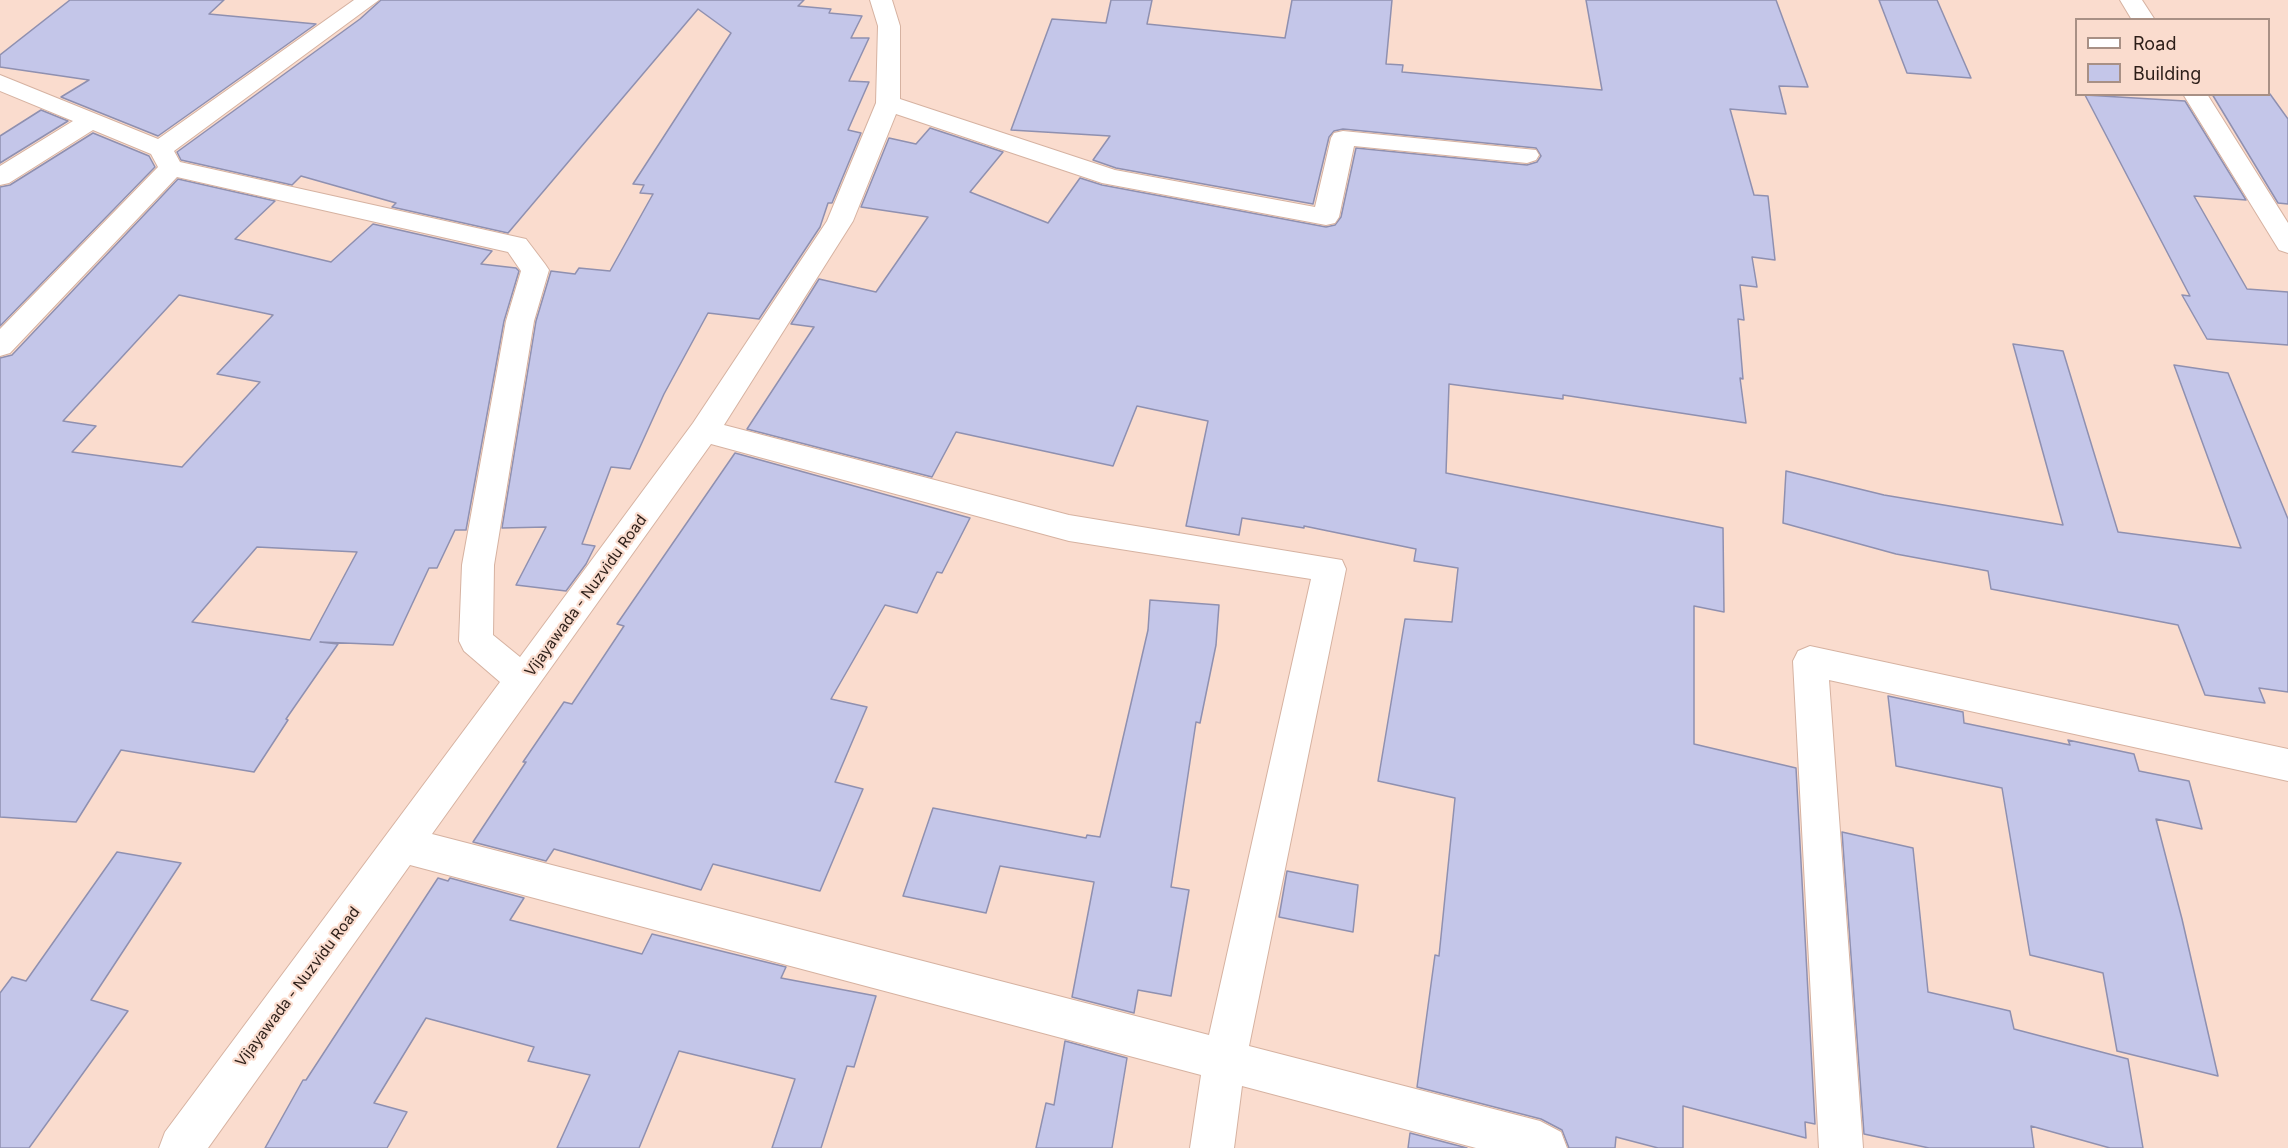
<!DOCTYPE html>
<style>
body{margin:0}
#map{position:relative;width:2288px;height:1148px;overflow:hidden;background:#fadcce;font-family:Inter,sans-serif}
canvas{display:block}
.legend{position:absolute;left:2075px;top:18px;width:195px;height:78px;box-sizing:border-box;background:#fadcce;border:2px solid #a89085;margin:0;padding:8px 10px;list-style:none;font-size:18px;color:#2c1e18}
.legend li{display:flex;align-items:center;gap:12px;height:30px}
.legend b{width:30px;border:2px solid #a89085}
</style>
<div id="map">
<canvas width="2288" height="1148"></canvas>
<ul class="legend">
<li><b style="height:8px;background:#fff"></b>Road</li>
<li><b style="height:16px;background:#c4c6e9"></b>Building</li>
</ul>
</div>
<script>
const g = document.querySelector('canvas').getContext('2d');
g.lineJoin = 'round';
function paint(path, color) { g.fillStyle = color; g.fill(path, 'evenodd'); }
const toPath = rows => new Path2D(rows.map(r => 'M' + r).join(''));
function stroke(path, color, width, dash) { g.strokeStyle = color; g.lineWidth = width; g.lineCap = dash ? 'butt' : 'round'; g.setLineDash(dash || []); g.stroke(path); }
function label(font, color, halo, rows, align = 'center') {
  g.font = font + ' Inter,sans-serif'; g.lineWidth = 4.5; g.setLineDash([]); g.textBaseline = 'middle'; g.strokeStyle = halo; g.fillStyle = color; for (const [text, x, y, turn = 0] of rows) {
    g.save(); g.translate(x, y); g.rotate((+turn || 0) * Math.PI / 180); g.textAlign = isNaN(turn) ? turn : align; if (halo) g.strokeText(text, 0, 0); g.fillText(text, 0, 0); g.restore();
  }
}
const building = toPath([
 [70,0,224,0,209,14,316,24,158,136,61,97,89,80,0,67,0,55,70,0],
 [381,0,804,0,798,6,831,9,829,13,862,16,851,38,869,38,849,81,869,82,848,130,861,133,832,203,828,203,820,227,759,319,708,313,664,394,630,469,611,467,582,544,595,546,586,564,566,591,516,585,546,527,502,528,536,321,551,271,575,274,579,268,610,271,653,194,640,193,644,185,633,184,731,33,698,9,508,233,392,207,396,203,301,176,292,185,181,160,177,152,360,19,381,0],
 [1111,0,1152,0,1147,24,1285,38,1292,0,1392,0,1386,64,1403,65,1402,72,1602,90,1586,0,1776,0,1808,87,1779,86,1786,114,1730,109,1754,195,1768,196,1775,260,1752,257,1757,287,1740,285,1744,320,1738,319,1743,379,1740,378,1746,423,1563,395,1563,399,1449,384,1446,473,1723,528,1724,612,1694,606,1694,744,1796,768,1815,1124,1805,1122,1806,1138,1683,1106,1683,1148,1658,1148,1616,1137,1615,1148,1569,1148,1562,1130,1541,1119,1417,1087,1435,955,1439,956,1455,798,1378,781,1405,619,1452,622,1458,568,1414,561,1416,549,1304,526,1304,528,1242,518,1239,535,1186,526,1208,421,1137,406,1113,466,956,432,932,477,747,429,814,327,791,324,819,279,876,292,928,217,861,207,889,138,916,144,930,128,1003,152,970,192,1048,223,1080,178,1102,185,1326,227,1335,225,1341,217,1356,148,1527,165,1537,162,1541,156,1536,148,1343,129,1334,131,1329,137,1313,204,1116,168,1093,160,1110,136,1011,130,1052,19,1106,23,1111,0],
 [1879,0,1937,0,1971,78,1907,73,1879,0],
 [2212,94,2270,94,2288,119,2288,204,2278,203,2212,94],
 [2085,95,2185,101,2246,200,2194,196,2247,289,2288,292,2288,345,2207,339,2182,295,2190,296,2085,95],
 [41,110,68,121,0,163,0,136,41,110],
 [93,133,149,156,155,167,0,326,0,187,10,185,93,133],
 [178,179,275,201,235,239,331,262,373,224,492,251,481,264,516,268,519,271,504,321,466,530,455,530,437,568,429,568,393,645,320,642,338,644,286,719,288,720,254,772,121,750,76,822,0,817,0,358,12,355,178,179],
 [179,295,273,315,217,374,260,382,182,467,72,452,96,426,63,421,179,295],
 [257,547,357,552,310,640,192,622,257,547],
 [2013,344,2063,351,2118,532,2241,548,2174,365,2228,373,2288,519,2288,692,2259,688,2265,703,2205,695,2178,625,1991,589,1988,571,1896,554,1783,523,1786,471,1884,495,2063,525,2013,344],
 [735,453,970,518,942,573,937,572,917,613,885,605,831,699,867,707,835,782,863,789,820,891,713,864,701,890,554,849,546,861,473,842,526,762,523,762,564,702,572,704,624,626,617,624,735,453],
 [1150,600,1219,605,1216,645,1200,723,1196,722,1171,887,1189,890,1171,996,1138,990,1134,1013,1072,997,1094,882,1000,866,986,913,903,896,933,808,1086,838,1087,835,1100,837,1148,630,1150,600],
 [1888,696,1963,712,1964,723,2070,745,2068,740,2134,754,2139,771,2189,781,2202,829,2156,819,2182,919,2218,1076,2117,1051,2103,973,2030,955,2002,788,1896,766,1888,696],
 [1842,832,1913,848,1928,992,2010,1011,2014,1029,2128,1059,2143,1148,2110,1148,2031,1126,2034,1148,1929,1148,1864,1134,1842,832],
 [117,852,181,863,91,1000,128,1011,29,1148,0,1148,0,993,12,977,26,981,117,852],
 [1287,871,1358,885,1353,932,1279,917,1287,871],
 [438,878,448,881,450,878,524,898,510,920,642,954,652,934,786,967,781,978,876,996,854,1067,847,1066,821,1148,772,1148,795,1079,679,1051,639,1148,557,1148,590,1075,528,1061,534,1047,426,1018,374,1103,407,1112,387,1148,265,1148,303,1080,306,1080,438,878],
 [1065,1041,1127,1058,1112,1148,1036,1148,1046,1103,1054,1105,1065,1041],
 [1410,1133,1467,1148,1408,1148,1410,1133]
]);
const minor = toPath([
 [354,0,379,0,174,151,180,162,526,239,545,264,549,270,534,321,494,565,493,635,520,657,693,423,827,221,876,103,878,26,870,0,892,0,900,26,900,99,1115,170,1315,207,1331,138,1334,133,1343,131,1536,150,1539,155,1536,160,1527,163,1354,146,1339,217,1335,223,1326,225,1102,183,896,114,853,221,724,425,1069,515,1342,560,1346,569,1249,1046,1540,1121,1561,1132,1567,1148,1476,1148,1242,1086,1234,1148,1190,1148,1201,1075,410,865,208,1148,159,1148,165,1132,500,682,464,651,459,641,462,565,506,321,521,271,508,252,177,177,10,353,0,356,0,329,158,167,151,154,93,130,9,183,0,185,0,166,73,121,0,91,0,75,158,139,354,0],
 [711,444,1069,541,1311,579,1209,1035,432,834,711,444],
 [2120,0,2142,0,2155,20,2132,20,2120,0],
 [2183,94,2207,94,2288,223,2288,253,2279,250,2183,94],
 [1810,646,2288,749,2288,781,1829,680,1863,1148,1819,1148,1793,661,1798,651,1810,646]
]);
const streetNames = [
 ["Vijayawada - Nuzvidu Road",586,596,-54],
 ["Vijayawada - Nuzvidu Road",298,987,-53]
];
paint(building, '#c4c6e9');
stroke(building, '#8f90b0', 1.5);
stroke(minor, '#d6b2a1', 2);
paint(minor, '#fff');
label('15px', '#2c1e18', '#fadcce', streetNames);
</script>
